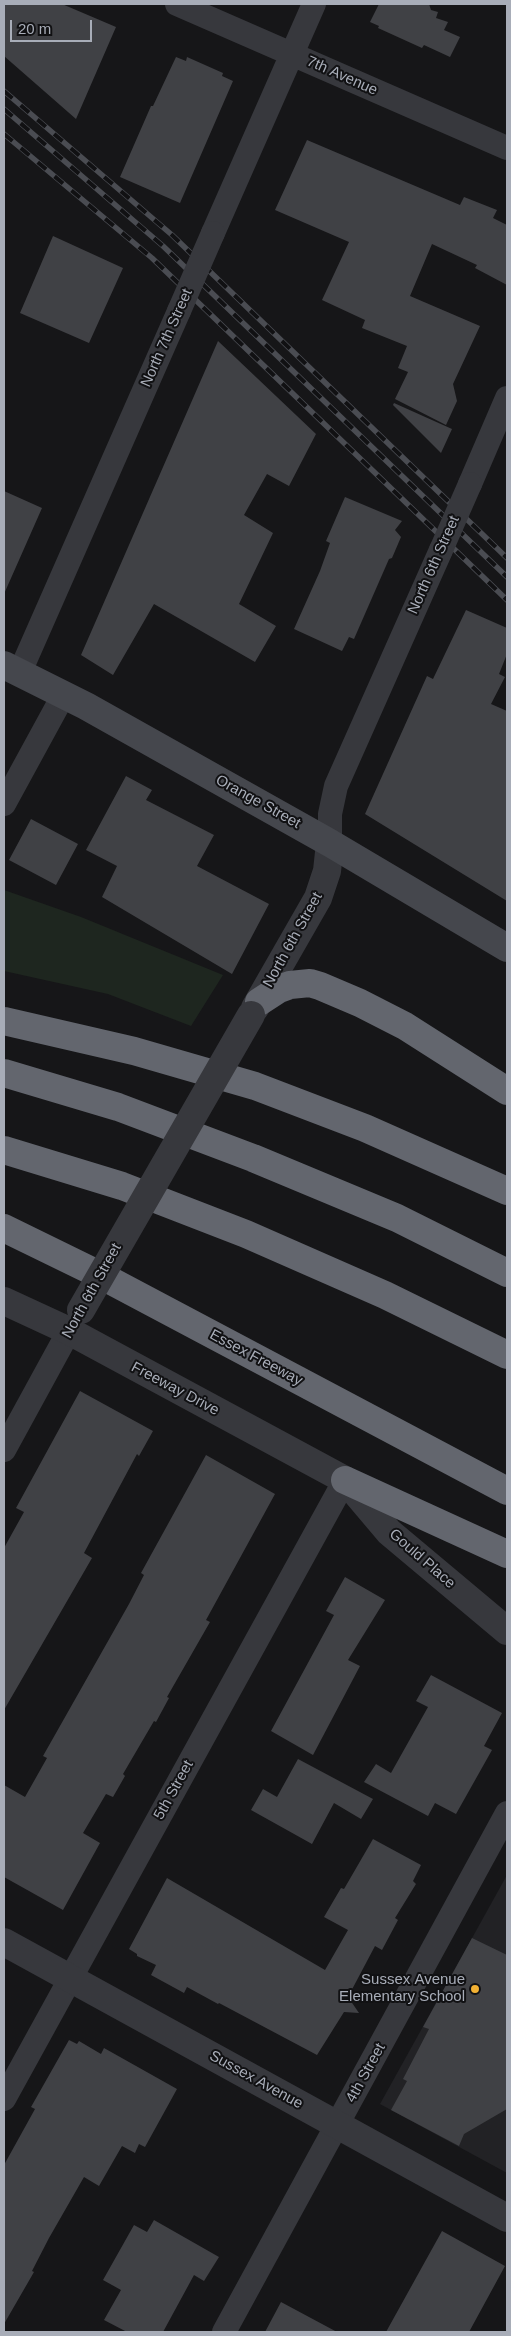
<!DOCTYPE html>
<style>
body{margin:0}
#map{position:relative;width:511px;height:2336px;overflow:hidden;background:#161618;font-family:Arial,sans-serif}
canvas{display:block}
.frame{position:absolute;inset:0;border:5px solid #a8adb8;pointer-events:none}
.scale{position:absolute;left:10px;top:20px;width:82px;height:22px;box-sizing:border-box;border:2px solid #a8adb8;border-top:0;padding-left:6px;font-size:15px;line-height:18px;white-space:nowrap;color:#a8adb8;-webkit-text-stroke:4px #111113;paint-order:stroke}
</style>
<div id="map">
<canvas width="511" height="2336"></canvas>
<div class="frame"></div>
<div class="scale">20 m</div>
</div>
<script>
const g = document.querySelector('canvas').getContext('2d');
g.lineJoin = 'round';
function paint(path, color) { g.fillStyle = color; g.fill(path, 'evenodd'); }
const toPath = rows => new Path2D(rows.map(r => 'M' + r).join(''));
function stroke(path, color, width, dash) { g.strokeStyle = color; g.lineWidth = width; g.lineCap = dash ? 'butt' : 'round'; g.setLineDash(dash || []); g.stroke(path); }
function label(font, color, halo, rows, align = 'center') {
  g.font = font + ' Arial,sans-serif'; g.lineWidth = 4; g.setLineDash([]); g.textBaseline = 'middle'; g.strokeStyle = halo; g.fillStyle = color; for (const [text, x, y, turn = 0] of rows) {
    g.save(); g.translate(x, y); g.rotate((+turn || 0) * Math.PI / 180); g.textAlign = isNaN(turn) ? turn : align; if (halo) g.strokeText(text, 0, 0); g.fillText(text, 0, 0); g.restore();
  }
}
const built = toPath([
 [507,1875,507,2173,380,2104]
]);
const green = toPath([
 [4,890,81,917,223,975,191,1026,108,994,4,971]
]);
const building = toPath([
 [4,4,62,4,116,27,76,119,4,56],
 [379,4,429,4,431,10,438,12,436,18,448,22,444,30,460,37,450,57,424,45,422,48,378,28,379,26,370,22],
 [176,57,186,61,187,57,223,73,222,76,233,81,180,203,120,177,151,106,153,106],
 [307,140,460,205,464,197,497,210,493,218,507,225,507,285,475,268,477,265,432,244,410,296,480,326,453,384,457,401,446,425,395,399,408,372,398,368,407,346,362,328,365,320,322,300,349,242,275,210],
 [53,236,123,268,89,343,20,313],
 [218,341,316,434,289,486,267,474,244,515,273,533,239,604,276,626,255,662,154,604,113,675,81,655],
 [394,403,452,429,441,453,393,405],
 [4,491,42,508,4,594],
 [345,497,402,521,395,530,401,537,392,558,389,559,354,639,349,637,342,651,294,629,320,571,330,543,326,541],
 [466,610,507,628,507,654,499,674,505,677,491,704,507,711,507,901,365,814,427,676,433,679],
 [126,776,152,790,146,800,214,835,197,866,269,904,232,974,102,897,117,866,86,850],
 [31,819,78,844,56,885,9,860],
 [80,1391,153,1431,139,1456,137,1454,84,1553,92,1558,4,1710,4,1548,24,1512,16,1508],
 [206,1455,275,1494,206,1620,210,1622,167,1697,169,1698,156,1722,154,1721,123,1774,125,1776,113,1797,106,1794,83,1833,100,1843,63,1910,4,1877,4,1785,25,1797,47,1758,43,1756,129,1604,144,1575,141,1573],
 [345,1577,385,1600,348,1660,360,1666,313,1755,271,1731,334,1615,326,1611],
 [431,1675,502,1713,484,1746,492,1750,456,1814,435,1803,428,1816,364,1782,376,1764,391,1773,428,1707,416,1701],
 [298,1759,373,1799,361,1819,334,1803,312,1844,251,1810,263,1789,277,1797],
 [373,1839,421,1865,413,1881,416,1884,395,1918,398,1920,382,1950,375,1946,348,1997,359,2013,344,2012,317,2055,219,2003,218,2004,187,1987,184,1993,151,1975,156,1965,137,1956,137,1954,129,1949,167,1878,325,1970,348,1930,324,1917,341,1888,344,1889],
 [472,1938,507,1955,507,2109,464,2134,459,2146,391,2110,407,2081,403,2079,429,2029,423,2027],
 [69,2040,77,2044,79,2041,101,2054,104,2048,177,2089,145,2147,139,2144,135,2153,122,2146,99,2186,84,2177,49,2238,32,2271,34,2272,4,2324,4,2165,35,2109,31,2107],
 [154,2220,219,2257,204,2281,194,2275,163,2332,127,2332,104,2320,121,2290,103,2280,134,2225,147,2232],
 [442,2231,505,2266,469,2332,386,2332],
 [281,2302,337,2332,265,2332]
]);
const minor = toPath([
 [177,4,507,148],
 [213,233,314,4],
 [470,484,507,398],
 [20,672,179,311],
 [4,804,64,694],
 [330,843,330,814,336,786,441,550],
 [4,1450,69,1331],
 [4,2099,345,1480],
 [224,2332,507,1813]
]);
const tertiary = toPath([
 [255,1008,318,898,327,871,330,843],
 [4,1301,69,1331,345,1480,389,1532,507,1631],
 [4,1942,507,2218]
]);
const secondary = toPath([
 [4,665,86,706,330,843,507,948]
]);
const motorway = toPath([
 [259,1002,279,989,290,985,310,983,320,986,360,1003,405,1026,507,1091],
 [4,1021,134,1051,255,1086,365,1128,507,1191],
 [4,1073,118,1107,253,1158,397,1218,507,1273],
 [4,1150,122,1186,246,1234,385,1295,507,1355],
 [4,1228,100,1275,507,1491],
 [345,1480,507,1554]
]);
const rail = toPath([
 [4,91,172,235,507,558],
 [4,109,163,246,507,577],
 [4,134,152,258,507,600]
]);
const minorBridge = toPath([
 [179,311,213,233],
 [441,550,470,484]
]);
const tertiaryBridge = toPath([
 [81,1310,251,1015]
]);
const markers = [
 [475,1989,5,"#f2b134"]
];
const streetNames = [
 ["7th Avenue",342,76,24],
 ["North 7th Street",167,338,-66],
 ["North 6th Street",434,565,-66],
 ["Orange Street",258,802,29],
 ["North 6th Street",293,940,-61],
 ["North 6th Street",92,1291,-61],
 ["Essex Freeway",256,1358,28],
 ["Freeway Drive",175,1389,28],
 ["Gould Place",422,1559,41],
 ["5th Street",174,1790,-61],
 ["4th Street",366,2073,-61],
 ["Sussex Avenue",256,2080,29]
];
const poiNames = [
 ["Sussex Avenue",465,1980],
 ["Elementary School",465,1997]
];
paint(built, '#222225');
paint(green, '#1e261f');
paint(building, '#404145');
stroke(minor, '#37383d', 24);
stroke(tertiary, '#37383d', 28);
stroke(secondary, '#45474d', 28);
stroke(motorway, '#63666e', 28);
stroke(rail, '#4a4c52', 5.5);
stroke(rail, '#111113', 4, [11]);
stroke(minorBridge, '#37383d', 24);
stroke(tertiaryBridge, '#37383d', 28);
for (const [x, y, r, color] of markers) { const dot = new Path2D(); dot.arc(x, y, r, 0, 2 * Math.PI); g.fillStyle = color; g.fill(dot); stroke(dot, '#111113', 2); }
label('15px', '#a8adb8', '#111113', streetNames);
label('15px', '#a8adb8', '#111113', poiNames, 'right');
</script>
